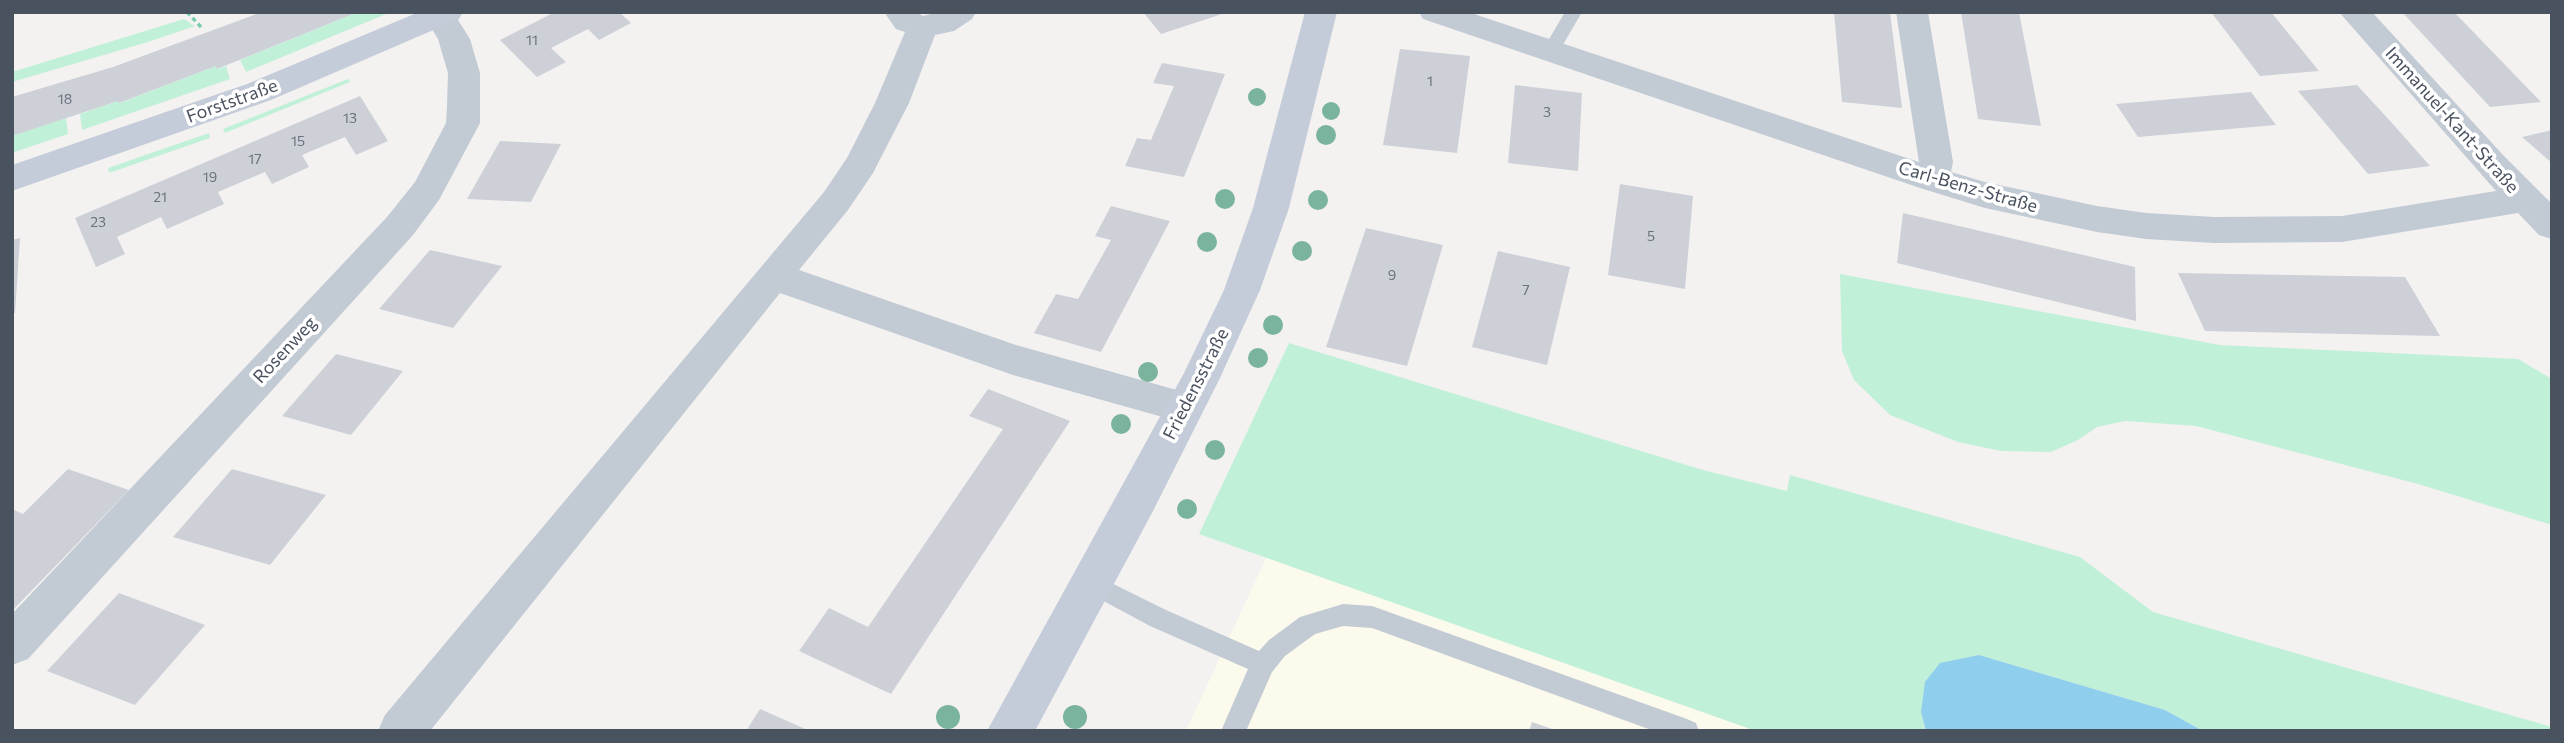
<!DOCTYPE html>
<meta charset="utf-8">
<style>
body{margin:0}
#map{position:relative;width:2564px;height:743px;overflow:hidden;background:#f4f2f1;font-family:Commissioner,sans-serif}
canvas{display:block}
.frame{position:absolute;inset:0;border:14px solid #49525f;pointer-events:none}
</style>
<div id="map">
<canvas width="2564" height="743"></canvas>
<div class="frame"></div>
</div>
<script>
const g = document.querySelector('canvas').getContext('2d');
g.lineJoin = 'round';
function paint(path, color) { g.fillStyle = color; g.fill(path, 'evenodd'); }
const toPath = rows => new Path2D(rows.map(r => 'M' + r).join(''));
function stroke(path, color, width, dash) { g.strokeStyle = color; g.lineWidth = width; g.lineCap = dash ? 'butt' : 'round'; g.setLineDash(dash || []); g.stroke(path); }
function label(font, color, halo, rows, align = 'center') {
  g.font = font + ' Commissioner,sans-serif'; g.lineWidth = 7; g.setLineDash([]); g.textBaseline = 'middle'; g.strokeStyle = halo; g.fillStyle = color; for (const [text, x, y, turn = 0] of rows) {
    g.save(); g.translate(x, y); g.rotate((+turn || 0) * Math.PI / 180); g.textAlign = isNaN(turn) ? turn : align; if (halo) g.strokeText(text, 0, 0); g.fillText(text, 0, 0); g.restore();
  }
}
const commercial = toPath([
 [1267,556,1756,731,1186,731]
]);
const green = toPath([
 [358,12,391,12,246,72,240,60],
 [184,19,195,26,148,42,12,82,12,72],
 [216,66,218,69,226,66,230,79,82,130,80,114,118,101,120,103],
 [348,79,350,82,225,133,223,129],
 [66,118,68,134,12,153,12,136],
 [209,133,210,138,109,173,108,168],
 [1840,274,2220,345,2518,359,2552,379,2552,525,2418,484,2196,426,2125,421,2097,427,2078,440,2051,452,2001,451,1958,442,1890,415,1854,380,1842,351],
 [1289,343,1703,470,1787,491,1790,475,2080,557,2153,612,2552,727,2552,731,2203,731,2165,710,1979,655,1921,712,1926,731,1756,731,1199,534]
]);
const water = toPath([
 [1979,655,2165,710,2203,731,1926,731,1921,712,1925,682,1940,663]
]);
const building = toPath([
 [262,12,358,12,217,69,216,66,119,103,118,101,12,136,12,97,113,67],
 [555,12,619,12,631,23,599,40,588,29,551,48,566,62,537,77,500,40],
 [1143,12,1225,12,1225,13,1161,34],
 [1834,12,1890,12,1902,108,1842,102],
 [1961,12,2019,12,2041,126,1978,119],
 [2211,12,2271,12,2319,71,2260,76],
 [2402,12,2454,12,2541,102,2490,107],
 [1400,49,1470,56,1457,153,1383,145],
 [1162,63,1225,74,1184,177,1125,166,1137,138,1151,140,1174,86,1153,83],
 [1515,85,1582,93,1578,171,1508,163],
 [2357,85,2392,123,2430,166,2368,174,2298,91],
 [2251,92,2276,125,2138,137,2116,104],
 [360,96,388,141,356,155,345,137,302,155,309,167,272,184,265,172,218,192,224,204,167,229,161,217,117,237,125,254,96,267,75,218],
 [2552,130,2552,163,2522,137],
 [500,141,561,144,531,202,467,199],
 [1620,184,1693,196,1685,289,1608,275],
 [1111,206,1170,221,1101,352,1034,333,1056,294,1078,299,1111,240,1095,236],
 [1903,213,2135,267,2136,321,1897,263],
 [1366,228,1443,245,1407,366,1326,347],
 [20,238,15,313,12,314,12,240],
 [430,250,502,266,453,328,379,309],
 [1498,251,1570,267,1547,365,1472,347],
 [2178,273,2405,277,2440,336,2205,331],
 [336,354,403,371,351,435,282,416],
 [988,389,1070,421,891,694,799,651,829,608,868,627,1003,429,969,416],
 [68,469,129,490,12,611,12,509,23,514],
 [232,469,326,495,270,565,173,537],
 [119,593,205,625,135,705,47,671],
 [760,709,810,731,746,731],
 [1532,722,1555,730,1555,731,1529,731]
]);
const path = toPath([
 [187,12,202,28]
]);
const lane = toPath([
 [1565,12,1582,12,1557,55,1545,55,1542,51,1565,12],
 [1091,573,1166,610,1259,651,1269,640,1300,617,1343,604,1372,606,1687,719,1696,723,1699,731,1654,731,1372,628,1343,626,1315,634,1285,656,1272,672,1246,731,1221,731,1248,669,1150,626,1083,590,1079,583,1083,576,1091,573]
]);
const street = toPath([
 [427,12,453,12,470,39,480,73,480,123,439,200,413,235,28,659,12,665,12,614,387,217,415,182,446,123,447,107,448,73,438,39,424,16,427,12],
 [884,12,916,12,923,16,939,12,976,12,972,19,954,31,935,35,909,103,873,173,848,210,799,270,1016,345,1198,396,1204,407,1198,418,1184,423,1013,375,780,293,430,731,378,731,385,715,824,192,847,158,875,103,905,32,896,29,884,12],
 [1419,12,1468,12,1919,162,1896,12,1928,12,1953,162,1951,172,1985,182,2097,206,2146,213,2214,217,2342,216,2496,191,2339,12,2372,12,2503,155,2552,204,2552,239,2539,235,2518,213,2342,242,2214,243,2146,239,2097,232,1985,208,1920,188,1423,19,1419,12]
]);
const secondary = toPath([
 [419,12,463,12,459,19,271,100,12,191,12,165,247,84,419,12],
 [1305,12,1337,12,1289,208,1260,290,1220,378,1152,513,1035,731,987,731,1184,373,1224,290,1253,208,1305,12]
]);
const trees = [
 [1257,97,9],
 [1331,111,9],
 [1326,135,10],
 [1225,199,10],
 [1318,200,10],
 [1207,242,10],
 [1302,251,10],
 [1273,325,10],
 [1258,358,10],
 [1148,372,10],
 [1121,424,10],
 [1215,450,10],
 [1187,509,10],
 [948,717,12],
 [1075,717,12]
];
const numberNames = [
 ["11",532,40],
 ["1",1430,81],
 ["18",65,99],
 ["3",1547,112],
 ["13",350,118],
 ["15",298,141],
 ["17",255,159],
 ["19",210,177],
 ["21",160,197],
 ["23",98,222],
 ["5",1651,236],
 ["9",1392,275],
 ["7",1526,290]
];
const streetNames = [
 ["Forststraße",232,101,-20],
 ["Immanuel-Kant-Straße",2452,120,48],
 ["Carl-Benz-Straße",1968,187,16],
 ["Rosenweg",285,350,-47],
 ["Friedensstraße",1196,384,-63]
];
paint(commercial, '#fcfaed');
paint(green, '#c1f0d8');
paint(water, '#8fceec');
paint(building, '#cdd0d7');
stroke(path, '#79ceae', 3.5, [4.5, 3.5]);
paint(lane, '#c2cad3');
paint(street, '#c2cad3');
paint(secondary, '#c5ccd9');
g.fillStyle = '#7bb49d';
for (const [x, y, r] of trees) { g.beginPath(); g.arc(x, y, r, 0, 2 * Math.PI); g.fill(); }
label('14px', '#6a727d', null, numberNames);
label('18px', '#49525f', '#fff', streetNames);
</script>
